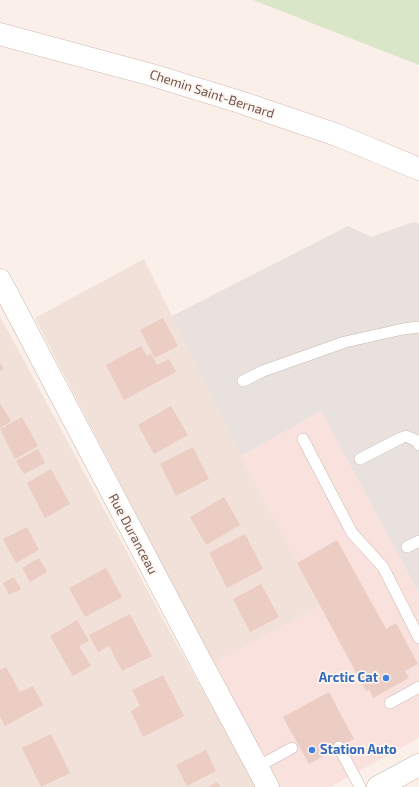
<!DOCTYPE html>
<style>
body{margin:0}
canvas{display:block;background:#faf0e9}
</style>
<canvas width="419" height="787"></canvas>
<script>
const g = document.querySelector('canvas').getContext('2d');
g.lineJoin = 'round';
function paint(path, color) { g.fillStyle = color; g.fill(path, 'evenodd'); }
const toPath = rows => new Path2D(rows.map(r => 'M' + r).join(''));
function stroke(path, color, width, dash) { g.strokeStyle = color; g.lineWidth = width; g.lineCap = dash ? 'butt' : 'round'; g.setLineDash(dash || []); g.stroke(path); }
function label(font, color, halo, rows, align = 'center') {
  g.font = font + ' "Exo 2",sans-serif'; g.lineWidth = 3.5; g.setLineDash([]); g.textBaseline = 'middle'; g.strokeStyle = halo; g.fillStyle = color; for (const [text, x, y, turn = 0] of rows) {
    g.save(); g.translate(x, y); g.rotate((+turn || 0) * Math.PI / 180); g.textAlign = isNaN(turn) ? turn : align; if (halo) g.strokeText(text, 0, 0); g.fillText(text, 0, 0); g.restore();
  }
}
const residential = toPath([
 [144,259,241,456,320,606,213,664,35,318],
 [0,316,178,647,258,787,0,787]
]);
const commercial = toPath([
 [321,411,419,593,419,738,330,787,279,787,213,664,320,606,241,456]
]);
const industrial = toPath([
 [414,222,419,224,419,593,321,411,241,456,172,316,348,226,371,237]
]);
const green = toPath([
 [253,0,419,0,419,65]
]);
const building = toPath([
 [163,318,178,346,155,358,140,330],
 [141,346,147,356,151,354,157,365,169,359,176,372,124,400,106,365],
 [0,363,4,369,0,371],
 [0,403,11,421,0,428],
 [171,406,188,435,154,454,138,425],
 [22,417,38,446,15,459,0,429],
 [193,447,209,479,176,496,160,464],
 [38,449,45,463,24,474,16,461],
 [51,469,70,504,45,518,27,483],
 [224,497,240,525,206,545,190,517],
 [27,527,39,550,16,563,3,539],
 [245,534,263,569,227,588,209,553],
 [337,540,386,629,396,623,418,664,405,671,409,678,373,698,369,689,366,691,297,563],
 [39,558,47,572,30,582,22,568],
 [106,568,122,597,85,617,69,588],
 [14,577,21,589,9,595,3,583],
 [261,584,279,617,250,632,233,599],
 [130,614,152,656,122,671,109,646,98,652,89,635],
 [77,620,89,641,79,646,91,666,73,676,50,636],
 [6,667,20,692,33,686,43,705,5,726,0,716,0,670],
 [163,675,184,716,143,737,131,711,140,706,132,690],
 [329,692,354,739,309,764,283,717],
 [51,734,70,773,41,787,22,748],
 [206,750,216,771,187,786,176,765],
 [217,782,220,787,208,787]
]);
const lane = toPath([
 [243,381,263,371,345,342,403,329,419,327],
 [303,439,352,533,383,567,419,638],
 [360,459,401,438,406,436,417,441,419,445],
 [407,547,419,541],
 [390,703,419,687],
 [339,747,360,787],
 [257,767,292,748]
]);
const street = toPath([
 [0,280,200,660,268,787],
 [378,787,419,765]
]);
const secondary = toPath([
 [0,34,152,75,240,102,337,135,419,169]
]);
const markers = [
 [386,678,4,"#3f7fe0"],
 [312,750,4,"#3f7fe0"]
];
const streetNames = [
 ["Chemin Saint-Bernard",212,94,18],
 ["Rue Duranceau",133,534,62]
];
const shopNames = [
 ["Arctic Cat",378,678],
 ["Station Auto",320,750,"left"]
];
paint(residential, '#f1e1d8');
paint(commercial, '#f9e1de');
paint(industrial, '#e9e1de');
paint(green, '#dae6c8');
paint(building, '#eccdc3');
stroke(lane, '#cbb7b0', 12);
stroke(street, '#cbb7b0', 23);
stroke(secondary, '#cfb9b1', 23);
stroke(lane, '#fff', 11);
stroke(street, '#fff', 22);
stroke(secondary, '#fff', 22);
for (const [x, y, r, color] of markers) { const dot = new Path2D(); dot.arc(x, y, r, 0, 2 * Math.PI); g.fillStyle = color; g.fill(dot); stroke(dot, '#fdf5ef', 1.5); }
label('13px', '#71564f', '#fdf5ef', streetNames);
label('bold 13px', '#366cbe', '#fdf5ef', shopNames, 'right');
</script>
